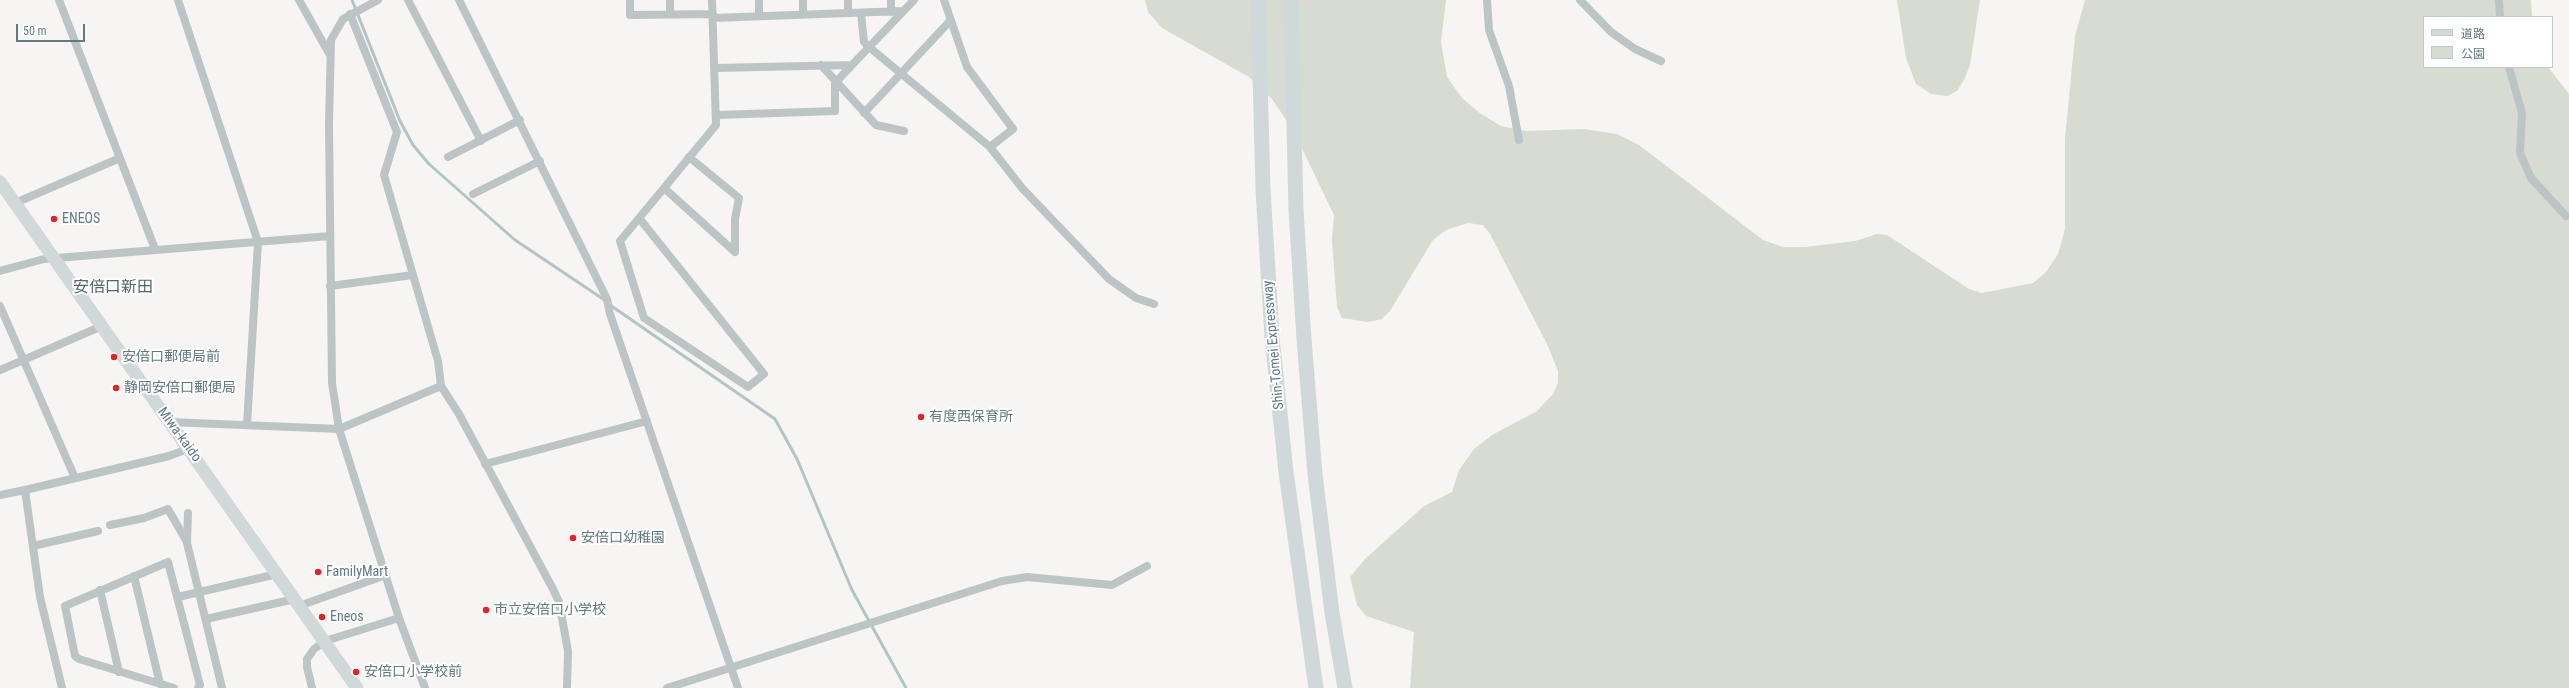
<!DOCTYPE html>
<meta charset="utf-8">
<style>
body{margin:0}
#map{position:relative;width:2569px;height:688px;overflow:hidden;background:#f6f5f3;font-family:"Roboto Condensed","Noto Sans JP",sans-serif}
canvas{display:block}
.legend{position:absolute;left:2423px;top:16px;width:130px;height:52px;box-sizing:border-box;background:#fff;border:1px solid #c0c9cc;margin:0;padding:5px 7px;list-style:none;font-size:12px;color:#61797f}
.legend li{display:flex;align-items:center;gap:8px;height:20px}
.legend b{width:20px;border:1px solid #c0c9cc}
.scale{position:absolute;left:16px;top:24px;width:69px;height:18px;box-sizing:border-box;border:2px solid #61797f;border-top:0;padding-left:5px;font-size:12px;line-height:14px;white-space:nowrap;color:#61797f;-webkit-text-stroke:3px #fff;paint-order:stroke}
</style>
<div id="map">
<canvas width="2569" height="688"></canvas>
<ul class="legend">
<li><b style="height:5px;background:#d0d8d9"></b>道路</li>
<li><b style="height:11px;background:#d7dbd2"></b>公園</li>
</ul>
<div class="scale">50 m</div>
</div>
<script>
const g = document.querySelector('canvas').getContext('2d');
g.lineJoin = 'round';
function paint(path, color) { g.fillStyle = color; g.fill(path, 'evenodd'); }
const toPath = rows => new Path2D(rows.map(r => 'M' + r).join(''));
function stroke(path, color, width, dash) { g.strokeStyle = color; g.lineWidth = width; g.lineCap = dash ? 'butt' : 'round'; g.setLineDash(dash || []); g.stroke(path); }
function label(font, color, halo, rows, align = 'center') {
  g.font = font + ' "Roboto Condensed","Noto Sans JP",sans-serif'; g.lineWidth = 4; g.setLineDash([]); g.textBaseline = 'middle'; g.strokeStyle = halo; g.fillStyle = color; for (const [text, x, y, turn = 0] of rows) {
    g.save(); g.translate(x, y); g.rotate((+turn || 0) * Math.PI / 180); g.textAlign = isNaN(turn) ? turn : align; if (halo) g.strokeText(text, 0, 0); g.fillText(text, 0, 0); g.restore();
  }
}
const green = toPath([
 [1145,0,1446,0,1441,42,1447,77,1462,98,1481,114,1501,126,1526,131,1583,129,1617,134,1639,145,1763,240,1783,247,1805,247,1855,241,1877,234,1887,235,1969,289,1982,293,2033,283,2046,272,2058,254,2065,229,2065,138,2075,36,2085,0,2531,0,2532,17,2424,17,2424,67,2548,67,2569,94,2569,688,1410,688,1414,632,1366,616,1357,605,1350,577,1365,559,1424,506,1452,492,1459,470,1474,449,1492,435,1537,411,1553,394,1558,383,1558,371,1547,344,1490,234,1483,225,1468,223,1446,230,1433,240,1390,311,1382,319,1368,322,1342,318,1337,307,1332,240,1334,215,1293,130,1272,99,1249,77,1162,28,1148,12],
 [1897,0,1980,0,1970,65,1964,80,1957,91,1947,96,1931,94,1916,84,1906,58]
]);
const stream = toPath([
 [352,0,400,121,413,145,429,164,515,240,606,301],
 [610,305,775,419,797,459,852,590,906,688]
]);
const minor = toPath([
 [59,0,155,249],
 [178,0,258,242,247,425],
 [299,0,330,55],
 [378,0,343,19,331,40,329,125,332,383,339,429,399,618,425,688],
 [408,0,481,141],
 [459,0,607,299,610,314,738,688],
 [630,0,630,15,713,14],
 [670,0,670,14],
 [759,0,759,15],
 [803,0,803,14],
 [848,0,848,13],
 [891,0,891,12],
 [944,0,967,67,1013,129,990,147],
 [1487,0,1489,30,1509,86,1519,140],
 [1580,0,1611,32,1635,49,1661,61],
 [2499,0,2500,17],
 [861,13,864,42,869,47,990,147,1022,188,1109,279,1136,298,1154,304],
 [350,14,397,132,384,175,438,361,441,386,459,414,553,589,559,602,568,651,567,688],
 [713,18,903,11],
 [821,65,876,125,904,131],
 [2509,67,2522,113,2520,153,2531,178,2566,216],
 [715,68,852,65,914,0],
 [864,113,949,22],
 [717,115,835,111,835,83,852,65],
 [448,157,520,120],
 [664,188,735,252,735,219,739,198,689,157],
 [473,194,540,161],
 [15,203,120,158],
 [639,218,764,374,748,387,644,318,620,241,664,188,716,125,712,0],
 [0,271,44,259,330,236],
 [330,286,413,275],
 [0,306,75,478],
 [0,370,102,326],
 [170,422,339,429,441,386],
 [485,464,647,421],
 [0,495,25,490],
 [188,513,187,543,222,688],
 [110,525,144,518,168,509,187,542],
 [33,546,98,531],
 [134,576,160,684],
 [100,590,119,672],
 [178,597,277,574],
 [299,606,386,575],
 [206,619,295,599],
 [62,688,40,597,25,490,169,456,190,448],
 [174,688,79,659,75,656,65,606,168,562,200,685,198,688],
 [312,688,307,667,307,659,314,649,325,641,399,618],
 [667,688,1002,581,1027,577,1112,585,1147,566]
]);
const primary = toPath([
 [0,182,357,688]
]);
const motorway = toPath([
 [1258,0,1263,189,1272,337,1286,472,1316,688],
 [1291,0,1296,210,1304,339,1315,474,1332,613,1345,688]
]);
const markers = [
 [54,219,4,"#e72226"],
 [114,357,4,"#e72226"],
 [116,388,4,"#e72226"],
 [921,417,4,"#e72226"],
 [573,538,4,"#e72226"],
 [318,572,4,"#e72226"],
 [486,610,4,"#e72226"],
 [322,617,4,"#e72226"],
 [356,672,4,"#e72226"]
];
const poiNames = [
 ["ENEOS",62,219],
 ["安倍口郵便局前",122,357],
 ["静岡安倍口郵便局",124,388],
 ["有度西保育所",929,417],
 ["安倍口幼稚園",581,538],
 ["FamilyMart",326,572],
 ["市立安倍口小学校",494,610],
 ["Eneos",330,617],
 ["安倍口小学校前",364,672]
];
const streetNames = [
 ["Shin-Tomei Expressway",1274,345,-95],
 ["Miwa-kaido",179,435,54]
];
const quarterNames = [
 ["安倍口新田",113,288]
];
paint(green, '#d7dbd2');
stroke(stream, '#b2c5c5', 3);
stroke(minor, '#bdc4c6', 8);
stroke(primary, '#d0d8d9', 13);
stroke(motorway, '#d0d8d9', 15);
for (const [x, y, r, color] of markers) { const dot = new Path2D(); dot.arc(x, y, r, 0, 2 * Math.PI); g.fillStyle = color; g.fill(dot); stroke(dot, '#fff', 1.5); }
label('14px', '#61797f', '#fff', poiNames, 'left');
label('14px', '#61797f', '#fff', streetNames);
label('16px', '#536569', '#fff', quarterNames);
</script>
